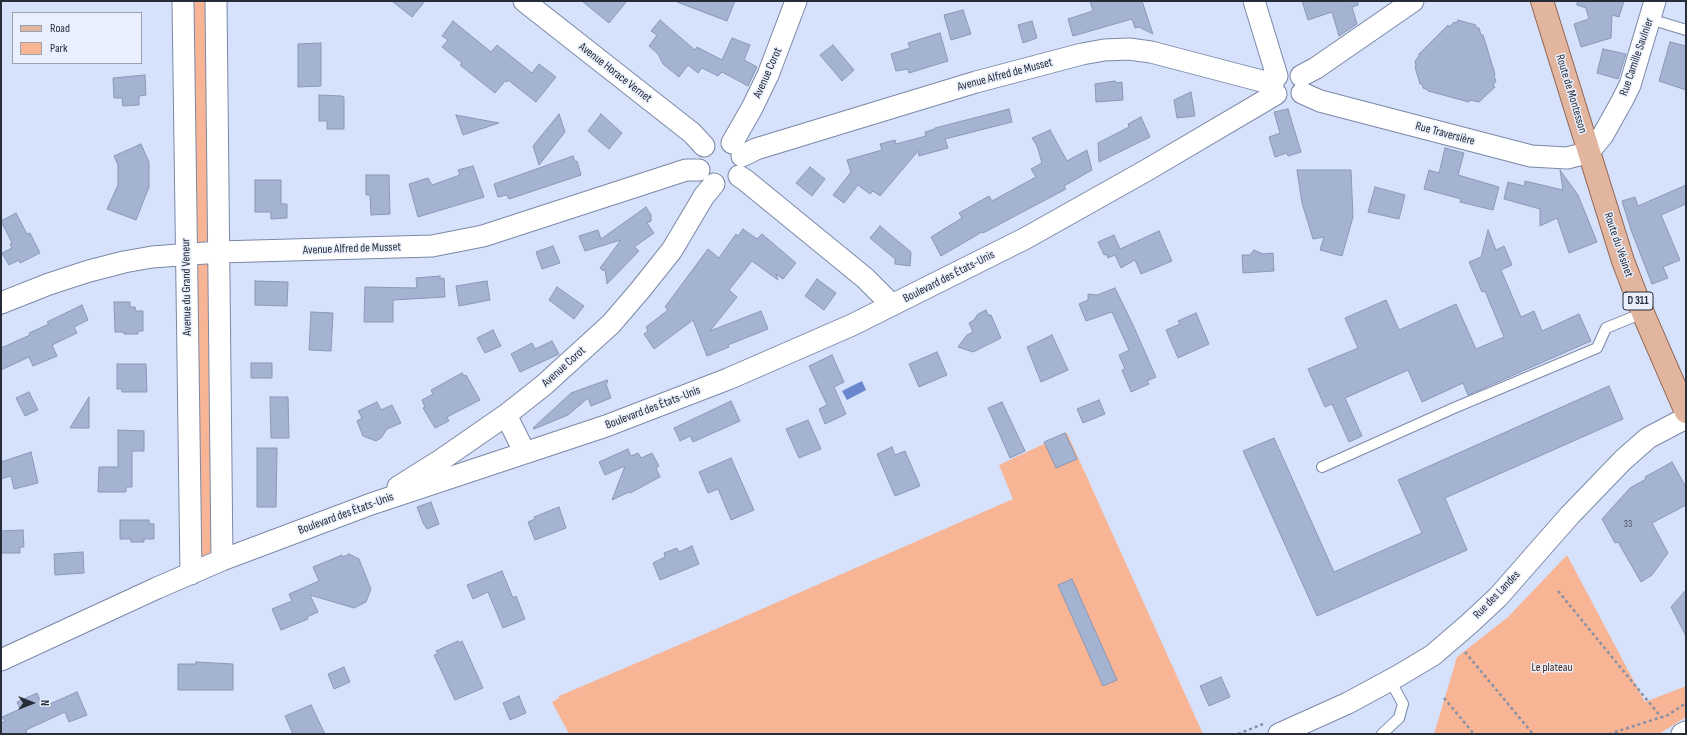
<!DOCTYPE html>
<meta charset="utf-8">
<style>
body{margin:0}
#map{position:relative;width:1687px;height:735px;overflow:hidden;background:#d6e2fc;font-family:"Sofia Sans Condensed",sans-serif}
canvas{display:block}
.frame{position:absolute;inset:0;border:2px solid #262c38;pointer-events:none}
.legend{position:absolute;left:12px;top:12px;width:130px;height:52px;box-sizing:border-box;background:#e9effc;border:1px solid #9ba1ae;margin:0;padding:5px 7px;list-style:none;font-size:12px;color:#262c38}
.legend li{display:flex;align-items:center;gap:8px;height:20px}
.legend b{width:20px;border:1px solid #9ba1ae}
.north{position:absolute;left:12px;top:683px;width:40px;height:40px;-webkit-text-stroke:3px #e9effc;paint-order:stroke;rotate:90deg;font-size:11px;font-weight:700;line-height:16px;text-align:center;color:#262c38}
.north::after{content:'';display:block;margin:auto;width:14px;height:18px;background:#262c38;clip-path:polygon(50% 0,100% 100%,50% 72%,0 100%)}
</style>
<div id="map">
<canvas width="1687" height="735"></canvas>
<div class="frame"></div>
<ul class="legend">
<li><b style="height:5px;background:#e2b59f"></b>Road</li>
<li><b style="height:11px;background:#f8b595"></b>Park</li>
</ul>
<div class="north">N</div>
</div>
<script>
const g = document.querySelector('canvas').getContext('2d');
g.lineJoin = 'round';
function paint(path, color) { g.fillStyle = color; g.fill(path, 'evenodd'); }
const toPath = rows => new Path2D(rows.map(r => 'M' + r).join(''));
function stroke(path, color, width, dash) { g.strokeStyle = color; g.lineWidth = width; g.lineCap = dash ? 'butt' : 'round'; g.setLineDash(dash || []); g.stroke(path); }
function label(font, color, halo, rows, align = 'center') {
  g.font = font + ' "Sofia Sans Condensed",sans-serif'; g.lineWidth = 3; g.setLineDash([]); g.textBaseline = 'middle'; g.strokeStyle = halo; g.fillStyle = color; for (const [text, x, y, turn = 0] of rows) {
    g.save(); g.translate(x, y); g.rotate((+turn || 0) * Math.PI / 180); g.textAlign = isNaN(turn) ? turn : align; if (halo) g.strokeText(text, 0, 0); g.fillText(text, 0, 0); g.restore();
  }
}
const green = toPath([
 [187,1,210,1,210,239,202,244,193,240],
 [203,262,211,266,214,554,201,558,196,265],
 [1067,433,1203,734,569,734,552,702,559,698,559,696,707,633,1013,499,999,465],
 [1567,555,1645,702,1686,686,1686,717,1659,734,1434,734,1457,657,1508,617]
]);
const water = toPath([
 [862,381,866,390,847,400,842,391]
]);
const building = toPath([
 [392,1,425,1,412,17,392,1],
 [582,1,627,1,609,23,582,1],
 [678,1,735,1,727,21,677,2,678,1],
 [1090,1,1142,1,1153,34,1139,27,1135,28,1132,19,1073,36,1068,19,1093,11,1090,1],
 [1302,1,1358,1,1358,5,1352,7,1357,24,1339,36,1332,12,1308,20,1302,1],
 [1577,1,1624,1,1619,17,1612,15,1611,38,1581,47,1574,24,1589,19,1586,8,1577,5,1577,1],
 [963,10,971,34,951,40,944,15,963,10],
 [660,20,695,50,697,47,722,60,732,38,750,45,744,60,757,67,748,86,722,72,718,76,702,68,698,73,688,65,679,77,663,64,658,54,649,46,657,35,651,31,660,20],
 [1458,20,1476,25,1475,27,1479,28,1481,35,1483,35,1495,74,1494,76,1496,81,1493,85,1495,87,1479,102,1470,100,1469,102,1428,91,1428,90,1423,88,1422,84,1420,84,1415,67,1416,66,1415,61,1419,56,1419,54,1448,25,1449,27,1454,22,1456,23,1458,20],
 [453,21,491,52,497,45,532,73,539,64,556,77,536,102,508,80,507,82,505,81,495,93,460,65,462,63,442,47,448,40,442,36,453,21],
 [1032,21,1037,38,1023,43,1018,25,1032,21],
 [940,33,948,61,909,73,908,69,896,71,891,54,910,48,908,43,940,33],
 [1670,42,1686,46,1686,90,1659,81,1670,42],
 [321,43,321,86,298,87,298,44,321,43],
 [833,45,854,70,842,81,820,55,833,45],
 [1603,49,1626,54,1618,79,1597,73,1603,49],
 [145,75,146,95,139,96,139,105,123,106,122,98,114,98,113,78,145,75],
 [1115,81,1116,83,1122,82,1123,100,1096,102,1095,84,1115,81],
 [1191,92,1195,116,1177,118,1174,100,1191,92],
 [319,95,342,96,344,97,344,129,327,129,327,121,319,121,319,95],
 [1009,109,1012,122,945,139,948,148,919,156,918,151,880,196,873,191,870,194,858,185,844,203,833,195,851,172,847,160,882,150,880,144,895,140,896,144,926,136,925,132,935,129,935,128,1009,109],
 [1288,109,1301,152,1288,156,1287,153,1275,157,1269,137,1280,133,1274,112,1288,109],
 [559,114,565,132,539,165,533,146,559,114],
 [601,114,622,133,609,149,588,131,601,114],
 [456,115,499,123,463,135,456,115],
 [1141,117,1150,137,1099,162,1098,143,1129,127,1128,124,1141,117],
 [1050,130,1067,161,1087,150,1092,170,1064,186,1066,189,983,233,982,232,941,256,931,237,962,218,959,213,989,196,992,201,1036,177,1031,169,1042,163,1037,146,1032,138,1050,130],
 [141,144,149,162,149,187,136,220,107,209,118,185,118,165,114,156,141,144],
 [1445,148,1464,153,1458,175,1499,187,1493,210,1460,202,1461,199,1424,189,1429,170,1439,173,1445,148],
 [573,156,575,162,577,161,581,175,509,199,507,195,498,197,494,184,573,156],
 [473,166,484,197,418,217,409,184,428,178,432,185,460,175,458,170,473,166],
 [810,167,825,179,812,196,796,183,810,167],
 [1297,170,1351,170,1353,217,1342,256,1320,250,1324,237,1313,239,1302,203,1297,170],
 [1560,170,1578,195,1597,242,1569,253,1557,218,1540,226,1540,209,1504,199,1508,182,1524,186,1525,181,1563,190,1560,170],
 [366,175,389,175,390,214,371,215,370,195,366,195,366,175],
 [255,180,281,180,281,204,287,204,287,218,271,219,271,212,255,212,255,180],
 [1686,185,1686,204,1661,215,1680,260,1663,267,1668,278,1652,284,1631,230,1622,201,1635,197,1638,206,1686,185],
 [1375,187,1405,195,1399,219,1368,212,1375,187],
 [646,207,651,215,651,221,647,223,654,233,634,247,639,251,607,284,605,269,603,271,600,268,621,240,585,251,579,236,598,230,601,239,646,207],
 [16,213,27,234,30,233,40,253,20,263,19,260,9,265,2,253,12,248,10,244,12,243,1,221,16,213],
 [880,226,911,252,910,266,895,264,895,259,870,238,880,226],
 [743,229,757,239,762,234,796,263,783,279,776,274,778,280,752,261,729,290,737,297,710,331,761,311,768,329,728,345,729,347,707,356,693,320,654,349,644,334,648,331,646,327,668,310,665,307,708,249,719,258,736,234,738,236,743,229],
 [1488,230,1496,250,1504,246,1512,265,1501,270,1521,317,1534,311,1542,331,1579,314,1591,341,1468,395,1463,383,1422,402,1408,370,1345,398,1362,436,1349,442,1332,404,1325,407,1308,369,1358,348,1345,318,1386,300,1399,330,1456,304,1476,349,1504,337,1485,291,1482,292,1469,262,1481,257,1488,230],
 [1159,231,1172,261,1141,274,1135,260,1121,268,1115,255,1108,258,1106,254,1104,255,1098,242,1114,235,1120,249,1159,231],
 [553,246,560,263,542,269,536,252,553,246],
 [1254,250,1263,254,1273,253,1274,271,1243,273,1242,255,1250,255,1254,250],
 [440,276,440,279,444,278,445,297,393,300,393,322,364,322,365,287,417,288,416,278,440,276],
 [817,279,836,293,824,310,805,296,817,279],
 [255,281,288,282,287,306,255,305,255,281],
 [487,281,490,300,459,306,456,286,487,281],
 [557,287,584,306,574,319,549,300,557,287],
 [1115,288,1133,325,1156,377,1147,381,1149,384,1131,392,1122,370,1125,369,1119,355,1129,350,1112,312,1086,321,1079,304,1088,300,1088,294,1097,295,1115,288],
 [114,302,130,302,130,307,135,307,136,311,143,311,143,331,138,331,138,334,124,334,124,332,115,332,114,302],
 [82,305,88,320,74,327,77,333,52,345,57,356,33,366,29,357,1,370,1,348,30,335,29,333,49,324,47,322,82,305],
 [986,310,988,315,991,315,1001,338,973,352,958,347,967,335,973,332,969,323,974,320,978,314,986,310],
 [311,312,333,313,331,351,309,350,311,312],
 [1196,313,1209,344,1178,358,1166,330,1180,324,1178,321,1196,313],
 [493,330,501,346,485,353,477,338,493,330],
 [1052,335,1068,370,1041,382,1027,347,1052,335],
 [552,341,559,354,520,372,511,354,532,343,535,349,552,341],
 [937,352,947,375,919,387,909,364,937,352],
 [832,355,844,382,834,387,846,414,825,424,819,409,827,405,809,366,832,355],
 [251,363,272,363,272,378,251,378,251,363],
 [117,364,146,364,147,392,122,392,122,389,117,389,117,364],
 [462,373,464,376,466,375,480,400,447,417,449,421,435,428,423,408,425,407,422,400,433,394,431,390,462,373],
 [607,380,608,382,606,384,611,398,591,406,588,398,568,415,534,429,533,428,571,393,607,380],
 [1609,386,1623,419,1445,498,1467,550,1317,616,1243,451,1274,438,1334,572,1422,533,1398,480,1609,386],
 [29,392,38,410,25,416,16,398,29,392],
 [89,397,89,428,70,428,89,397],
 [270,397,288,397,289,438,271,438,270,397],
 [1099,400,1105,414,1083,423,1077,409,1099,400],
 [731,401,740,421,693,442,690,436,680,441,674,428,731,401],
 [377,402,381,410,392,405,401,423,387,429,381,438,376,441,363,436,357,421,362,418,358,411,377,402],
 [1002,402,1025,451,1010,458,988,408,1002,402],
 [808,420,821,449,799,458,786,429,808,420],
 [118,430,144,431,144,451,132,451,132,487,126,487,126,492,98,492,99,467,118,467,118,430],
 [1065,433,1077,459,1056,468,1044,442,1065,433],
 [892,447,895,455,905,451,920,486,895,496,877,454,892,447],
 [257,448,277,448,276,507,257,507,257,448],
 [628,449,631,456,638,453,641,458,652,453,659,466,656,468,660,477,630,493,629,492,612,500,625,466,605,475,599,462,628,449],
 [31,452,38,483,14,489,11,476,1,479,1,462,31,452],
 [731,458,754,510,731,520,718,489,708,493,699,472,731,458],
 [1672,462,1686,487,1686,505,1652,523,1668,553,1652,575,1641,582,1618,542,1615,543,1602,519,1630,488,1646,479,1645,477,1672,462],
 [431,502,439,524,427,529,423,523,417,507,431,502],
 [559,507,566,528,535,540,528,522,535,519,534,517,559,507],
 [120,520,149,520,149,524,154,524,154,539,144,539,144,542,131,542,131,539,120,539,120,520],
 [23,530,24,547,20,547,20,553,1,553,1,531,23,530],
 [692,546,699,564,660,580,653,563,665,557,664,553,677,548,679,552,692,546],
 [83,552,84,573,55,575,54,554,83,552],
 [349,554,359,559,371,589,366,602,354,608,310,595,318,612,307,617,308,619,281,630,272,609,292,601,289,594,319,581,313,567,342,555,343,557,349,554],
 [502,571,513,598,516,596,525,619,503,628,488,592,473,599,467,585,502,571],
 [1072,579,1117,680,1103,686,1058,585,1072,579],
 [1686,590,1686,636,1671,607,1686,590],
 [458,641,459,643,462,641,483,688,455,700,434,655,438,654,436,651,458,641],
 [196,662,233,664,233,690,178,690,178,664,196,664,196,662],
 [344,667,350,682,334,689,328,674,344,667],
 [1221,677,1230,697,1209,706,1200,686,1221,677],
 [77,692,87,715,69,722,65,712,26,730,27,734,1,734,1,723,5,721,2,717,20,709,17,702,37,693,43,707,77,692],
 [519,696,526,713,510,720,503,703,519,696],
 [311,705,325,734,293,734,285,716,311,705]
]);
const path = toPath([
 [1558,591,1661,717],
 [1465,652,1533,734],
 [1444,698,1474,734],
 [1238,734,1263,724],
 [1609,734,1668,715,1686,703]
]);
const lane = toPath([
 [1650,19,1686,30],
 [1322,467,1454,408,1597,348,1606,328,1643,313],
 [1382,734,1399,718,1403,704,1390,680]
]);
const street = toPath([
 [183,1,191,574],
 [216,1,222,560],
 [524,1,692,133,704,146],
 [1254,1,1277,76],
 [1301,76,1316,68,1413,1],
 [1302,93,1320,101,1531,156,1567,158,1579,155,1589,152,1603,135,1622,101,1630,85,1655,1],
 [732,143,752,108,768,75,796,1],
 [742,156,756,149,976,82,1082,54,1104,50,1129,49,1151,52,1273,84],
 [739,176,745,180,865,278,892,305],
 [1,303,49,284,89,271,124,262,152,257,219,252,432,246,483,236,686,170,699,170],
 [506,415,525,453],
 [398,487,441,460,506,415,544,385,611,324,641,289,672,250,704,196,714,184],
 [1,660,157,588,222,560,371,504,606,426,728,379,852,325,1026,238,1147,170,1276,94],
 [1279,734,1348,703,1398,676,1433,655,1469,624,1498,597,1570,515,1623,460,1648,438,1686,418],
 [1682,734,1686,732]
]);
const primary = toPath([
 [1542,1,1623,261,1643,313,1686,412]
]);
const numberNames = [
 ["33",1628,524]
];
const shields = [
 [1638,301,30]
];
const shieldNames = [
 ["D 311",1638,301]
];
const streetNames = [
 ["Rue Camille Saulnier",1637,57,-71],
 ["Avenue Horace Vernet",615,73,38],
 ["Avenue Corot",768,73,-66],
 ["Avenue Alfred de Musset",1005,75,-15],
 ["Route de Montesson",1571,94,73],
 ["Rue Traversière",1445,134,15],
 ["Route du Vésinet",1618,245,71],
 ["Avenue Alfred de Musset",352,249,-2],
 ["Boulevard des États-Unis",949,277,-27],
 ["Avenue du Grand Veneur",187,287,-91],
 ["Avenue Corot",564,367,-42],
 ["Boulevard des États-Unis",653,408,-21],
 ["Boulevard des États-Unis",346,514,-20],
 ["Rue des Landes",1497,595,-46]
];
const parkNames = [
 ["Le plateau",1552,668]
];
paint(green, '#f8b595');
paint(water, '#6986cf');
paint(building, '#a5b3d2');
stroke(building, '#8a98b6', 1);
stroke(lane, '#7b88a6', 12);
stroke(street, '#7b88a6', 23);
stroke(primary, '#936551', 24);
stroke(path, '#8790a4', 2.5, [3, 3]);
stroke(lane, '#fff', 10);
stroke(street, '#fff', 21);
stroke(primary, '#e2b59f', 22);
label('10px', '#464e5e', null, numberNames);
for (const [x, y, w] of shields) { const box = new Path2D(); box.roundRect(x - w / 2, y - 9, w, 18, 3); g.fillStyle = '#e9effc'; g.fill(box); stroke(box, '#262c38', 1); }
label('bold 11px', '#262c38', null, shieldNames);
label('12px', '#262c38', '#e9effc', streetNames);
label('12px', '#442312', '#e9effc', parkNames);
</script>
